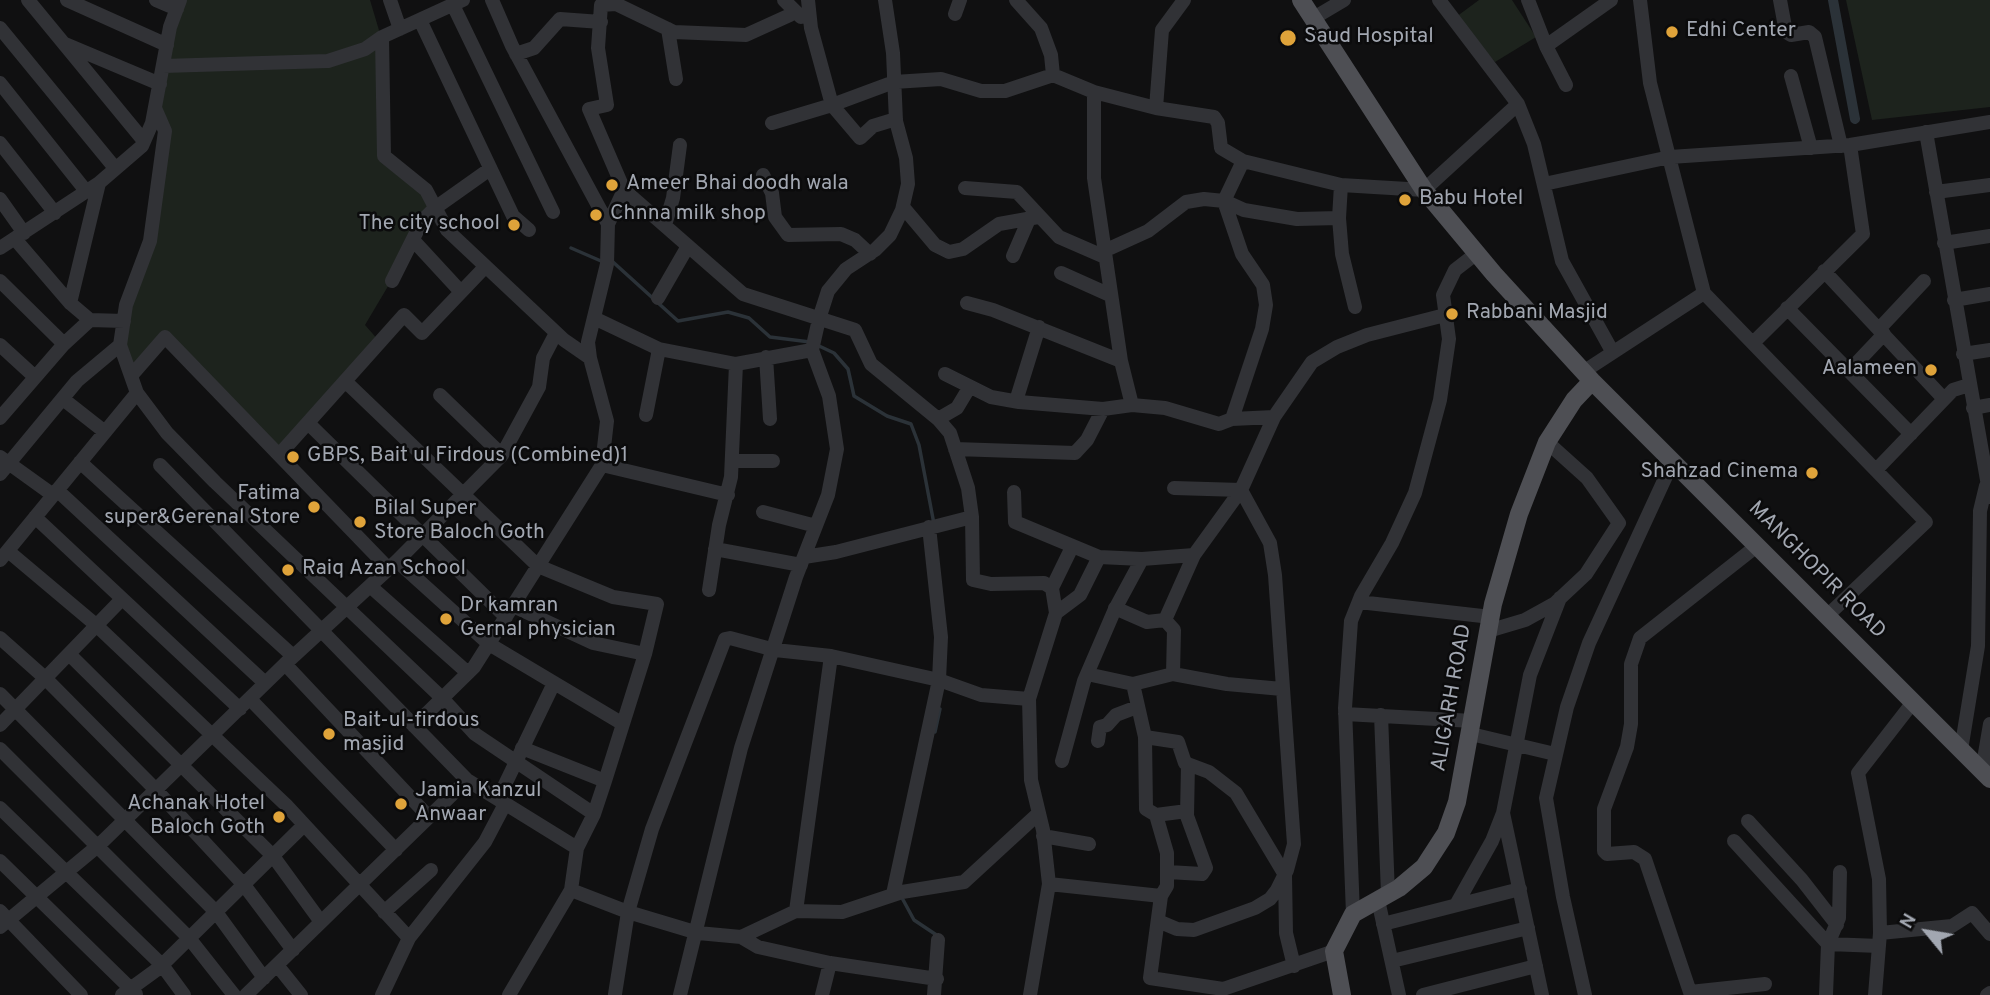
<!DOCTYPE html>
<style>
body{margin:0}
#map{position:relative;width:1990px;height:995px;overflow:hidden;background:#101011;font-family:Overpass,sans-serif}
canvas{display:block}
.north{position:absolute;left:1892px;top:897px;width:70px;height:70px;-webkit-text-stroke:5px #0b0b0c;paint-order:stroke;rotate:300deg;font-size:19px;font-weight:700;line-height:28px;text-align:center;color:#a2a7b1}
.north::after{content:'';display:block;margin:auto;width:24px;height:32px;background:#a2a7b1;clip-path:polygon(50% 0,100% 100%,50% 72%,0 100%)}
</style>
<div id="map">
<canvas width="1990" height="995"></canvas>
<div class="north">N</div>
</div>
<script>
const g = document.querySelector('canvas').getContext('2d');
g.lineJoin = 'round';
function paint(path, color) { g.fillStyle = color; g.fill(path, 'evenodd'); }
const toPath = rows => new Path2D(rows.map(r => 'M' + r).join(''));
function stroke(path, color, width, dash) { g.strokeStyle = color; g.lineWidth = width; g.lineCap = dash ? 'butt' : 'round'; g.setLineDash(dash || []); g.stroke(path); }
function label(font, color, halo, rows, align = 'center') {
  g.font = font + ' Overpass,sans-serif'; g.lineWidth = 5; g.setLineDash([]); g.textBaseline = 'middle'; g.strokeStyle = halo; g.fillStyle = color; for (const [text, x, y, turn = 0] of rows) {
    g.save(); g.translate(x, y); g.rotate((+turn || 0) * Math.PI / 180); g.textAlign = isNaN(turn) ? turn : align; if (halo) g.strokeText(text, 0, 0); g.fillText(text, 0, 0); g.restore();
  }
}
const green = toPath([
 [180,0,370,0,381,37,384,155,435,207,365,325,380,342,279,455,166,337,131,376,120,344,150,241,166,131,155,108],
 [1479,0,1512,0,1536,37,1495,62,1456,17],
 [1846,0,1990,0,1990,107,1872,120]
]);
const stream = toPath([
 [571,248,601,261],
 [613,262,678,321,728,312,749,318,770,337,810,342],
 [817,345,834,353,848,369,854,396,887,416,911,424,919,445,934,524],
 [935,732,940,709],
 [901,896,914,920,938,936]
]);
const canal = toPath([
 [1833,0,1855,119]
]);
const minor = toPath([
 [28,0,144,141],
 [67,0,167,45],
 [156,0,177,9],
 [390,0,400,29],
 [492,0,512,46,608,224],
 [784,0,801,17],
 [808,0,811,28,832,105,860,138,873,126,896,119],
 [1016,0,1041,28,1051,55,1053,75],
 [1439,0,1518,104,1534,144,1562,261,1612,351],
 [1528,0,1546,46,1566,85],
 [1640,0,1650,83,1704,293,1926,522,1828,615],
 [1780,0,1786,32,1791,35,1809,32,1815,37,1841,146],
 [453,5,553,212],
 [955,14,960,0],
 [790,15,746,35,674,32,616,4,601,5,598,48,607,105,589,109,624,190,743,294,855,330,871,364,938,419,950,433,968,488,972,517,973,580,991,584,1044,583,1052,588,1056,613,1029,699,1031,780,1043,830,1049,884,1030,995],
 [1312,19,1344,0],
 [420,20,513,216,529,230],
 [0,28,115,168],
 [668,29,676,79],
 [382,37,384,156,426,190,447,230,564,340,590,358],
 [65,44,160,84],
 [1546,46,1611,0],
 [516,54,534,48,560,19,601,22],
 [163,66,328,61,365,49,382,37,463,0],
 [1791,76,1811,148],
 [0,83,86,191],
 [1094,92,1094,178,1121,361,1132,405],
 [155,108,165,131,150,241,126,305,120,345,137,393,167,433,215,482,441,697,475,734,594,814],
 [1156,108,1162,30,1184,0],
 [772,123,832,105,894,82,941,79,981,91,1005,91,1053,75,1094,92,1156,108,1214,117,1218,123,1221,148,1243,161,1341,185,1424,190,1518,104],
 [1926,132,1990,497],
 [0,143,55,213],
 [763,175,772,193,775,217,788,235,841,234,855,240,870,254],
 [1544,184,1670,157,1850,145,1990,122],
 [1341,185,1339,218,1342,254,1355,307],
 [965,188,1017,192,1059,237,1105,257],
 [1936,192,1990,185],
 [0,199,24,233],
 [903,207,935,245,949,252,963,249,999,224,1038,217],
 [665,225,673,198,680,145],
 [15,239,70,303,90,320],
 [413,240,461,292],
 [1944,243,1990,236],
 [0,248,99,183,142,146,152,123,170,27,180,0],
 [1104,251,1148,231,1186,202,1204,199,1224,201,1244,210,1297,219,1339,218],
 [1013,256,1029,219],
 [1824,271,1944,399],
 [1061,273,1110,295],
 [0,281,64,344],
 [392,281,422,221,435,208,490,169],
 [658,298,688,246],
 [1954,300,1990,294],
 [70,303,99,183],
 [967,303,993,310,1121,361],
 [1787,308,1911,434],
 [594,318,659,349,736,364,812,350],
 [1879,329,1924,281],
 [1754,342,1863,234,1850,145],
 [0,345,35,377],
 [1963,354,1990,350],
 [766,357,770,419],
 [1849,371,1884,334],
 [1583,372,1704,293],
 [945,374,991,397,1019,402,1103,409,1132,405,1165,408,1219,424,1232,419,1274,417],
 [131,376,165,337,389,569],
 [345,381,538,566,613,597,657,604,645,654,605,781,594,814,577,848,571,890,509,995],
 [440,395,502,455],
 [63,399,105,432],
 [1016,401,1039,327],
 [1973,408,1990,405],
 [646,415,659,349],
 [0,418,64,344,90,320,124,321],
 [938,419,957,408,969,388],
 [1232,419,1262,329,1266,305,1263,285,1242,254,1224,201,1243,161],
 [308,423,506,617],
 [955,449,1075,453,1087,440,1103,409],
 [279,455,404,315,422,333,485,267],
 [0,457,53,495],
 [732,461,773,461],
 [80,462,293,656],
 [160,465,467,780,577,848],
 [602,465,728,495],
 [1877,469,1953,390,1969,385],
 [0,474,77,381,120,345],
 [57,490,265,683],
 [1014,492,1015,522,1099,557,1142,559,1194,555],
 [763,512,816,526],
 [35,517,240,709],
 [715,549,801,565],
 [8,551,96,625,286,805,409,938,382,995],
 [804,557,836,552,972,517],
 [0,560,137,393],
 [397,561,489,644,623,724],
 [370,586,468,673],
 [1052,588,1072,547],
 [709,590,719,525,731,477,736,364],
 [1359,602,1491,617],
 [513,606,593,643,645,654],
 [1115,608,1147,622,1165,620,1194,555,1241,490,1274,417,1312,362,1337,347,1367,335,1445,315],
 [1056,613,1080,595,1099,557],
 [1165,620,1174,630,1173,674,1227,684,1282,689],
 [1488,631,1525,620,1554,604,1586,574,1619,523,1587,478,1547,442],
 [0,638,45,678,156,790,244,885,293,950],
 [69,654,273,856,321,922],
 [285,664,429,817],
 [1087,674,1133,684,1173,674],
 [1133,684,1145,737,1146,809,1156,815,1167,853,1167,886,1161,896],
 [0,694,216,912,264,978],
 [250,699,396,850],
 [1345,714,1473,721],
 [1381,715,1388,894],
 [0,725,122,599],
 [414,726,474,667,602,465,607,421,590,358,588,342,607,264,608,224,624,190],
 [1471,734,1555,754],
 [1145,737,1178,742,1185,763,1209,772,1236,793,1285,875,1286,933,1294,966],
 [1098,741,1100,727,1107,725,1116,715,1137,707],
 [522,748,605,781],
 [0,749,189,938,234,995],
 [1961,750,1978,646,1980,511,1986,486],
 [1062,761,1084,681,1115,609,1142,559],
 [1982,771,1990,724],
 [498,799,554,683],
 [0,808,162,965,184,995],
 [1503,813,1542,995],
 [1156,815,1187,811],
 [1748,821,1802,880,1837,925],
 [1043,836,1089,844],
 [1734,841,1828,944,1826,995],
 [0,861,136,994],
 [1168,872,1202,874,1206,868,1187,816,1188,764],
 [1840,872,1839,918,1828,944,1879,946],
 [1049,884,1161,896,1150,978,1223,989,1334,951],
 [571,890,628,912,698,933,741,937,796,911,842,912,902,892,964,882,1039,813],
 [893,894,939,680,941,637,929,527],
 [1378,900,1399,995],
 [1456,905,1492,841,1503,813,1530,675,1560,598],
 [0,911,81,995],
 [796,911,831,656],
 [384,912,431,870],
 [1353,914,1345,708,1351,621,1361,596,1392,543,1415,493,1440,400,1449,339,1443,295,1455,270,1477,253],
 [1158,921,1177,929,1194,930,1255,908,1270,899,1277,890,1287,870,1294,844,1275,575,1270,543,1241,490,1174,488],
 [1383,924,1520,889],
 [0,927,99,845,285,664,397,561,502,455,539,387,543,358,556,333],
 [1880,933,1952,926,1972,913,1990,934],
 [741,937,758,947,830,963,937,979],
 [409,938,485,842,505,804],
 [1392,961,1528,928],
 [277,965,301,995],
 [1690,992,1765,984],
 [615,994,628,912,652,829,725,639,730,638,775,650,831,656,939,680,981,695,1029,699],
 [122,995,159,968,304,825],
 [246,995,467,780],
 [680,995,741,748,796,577,828,495,837,449,829,396,812,350,819,319,828,291,846,269,875,250,890,235,902,210,908,184,906,158,896,121,893,53,885,0],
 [822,995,830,963],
 [934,995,938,940],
 [1423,995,1536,966],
 [1585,995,1563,897,1546,798,1567,707,1589,643,1673,461],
 [1691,995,1645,859,1634,852,1607,854,1604,851,1604,809,1627,747,1631,724,1631,664,1640,638,1758,545],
 [1875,995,1880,933,1879,879,1858,773,1914,701],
 [1987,995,1990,993]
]);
const major = toPath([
 [1301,0,1424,190,1494,274,1592,381,1990,779],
 [1342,995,1334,951,1353,914,1399,888,1424,867,1446,833,1457,802,1493,604,1519,514,1547,442,1574,400,1592,381]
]);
const markers = [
 [1672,32,7,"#dfa33a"],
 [1288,38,9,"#dfa33a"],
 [612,185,7,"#dfa33a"],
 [1405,200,7,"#dfa33a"],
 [596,215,7,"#dfa33a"],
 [514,225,7,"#dfa33a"],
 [1452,314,7,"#dfa33a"],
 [1931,370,7,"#dfa33a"],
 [293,457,7,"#dfa33a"],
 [1812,473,7,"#dfa33a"],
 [314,507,7,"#dfa33a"],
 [360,522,7,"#dfa33a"],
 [288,570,7,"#dfa33a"],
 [446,619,7,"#dfa33a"],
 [329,734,7,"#dfa33a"],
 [401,804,7,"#dfa33a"],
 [279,817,7,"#dfa33a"]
];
const poiNames = [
 ["Edhi Center",1686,32],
 ["Saud Hospital",1304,38],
 ["Ameer Bhai doodh wala",626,185],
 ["Babu Hotel",1419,200],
 ["Chnna milk shop",610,215],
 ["The city school",500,225,"right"],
 ["Rabbani Masjid",1466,314],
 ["Aalameen",1917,370,"right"],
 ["GBPS, Bait ul Firdous (Combined)1",307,457],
 ["Shahzad Cinema",1798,473,"right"],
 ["Fatima",300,495,"right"],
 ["super&Gerenal Store",300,519,"right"],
 ["Bilal Super",374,510],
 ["Store Baloch Goth",374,534],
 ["Raiq Azan School",302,570],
 ["Dr kamran",460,607],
 ["Gernal physician",460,631],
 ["Bait-ul-firdous",343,722],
 ["masjid",343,746],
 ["Jamia Kanzul",415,792],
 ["Anwaar",415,816],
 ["Achanak Hotel",265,805,"right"],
 ["Baloch Goth",265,829,"right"]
];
const streetNames = [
 ["MANGHOPIR ROAD",1816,571,45],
 ["ALIGARH ROAD",1453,698,-80]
];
paint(green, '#1d231d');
stroke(stream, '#2b3238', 3.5);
stroke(canal, '#2b3238', 10);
stroke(minor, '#313236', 14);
stroke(major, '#4e4f54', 18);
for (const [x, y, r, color] of markers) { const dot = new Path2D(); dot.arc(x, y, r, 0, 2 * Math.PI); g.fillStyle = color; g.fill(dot); stroke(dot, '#0b0b0c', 2.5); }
label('21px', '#a2a7b1', '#0b0b0c', poiNames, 'left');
label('21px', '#a2a7b1', '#0b0b0c', streetNames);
</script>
